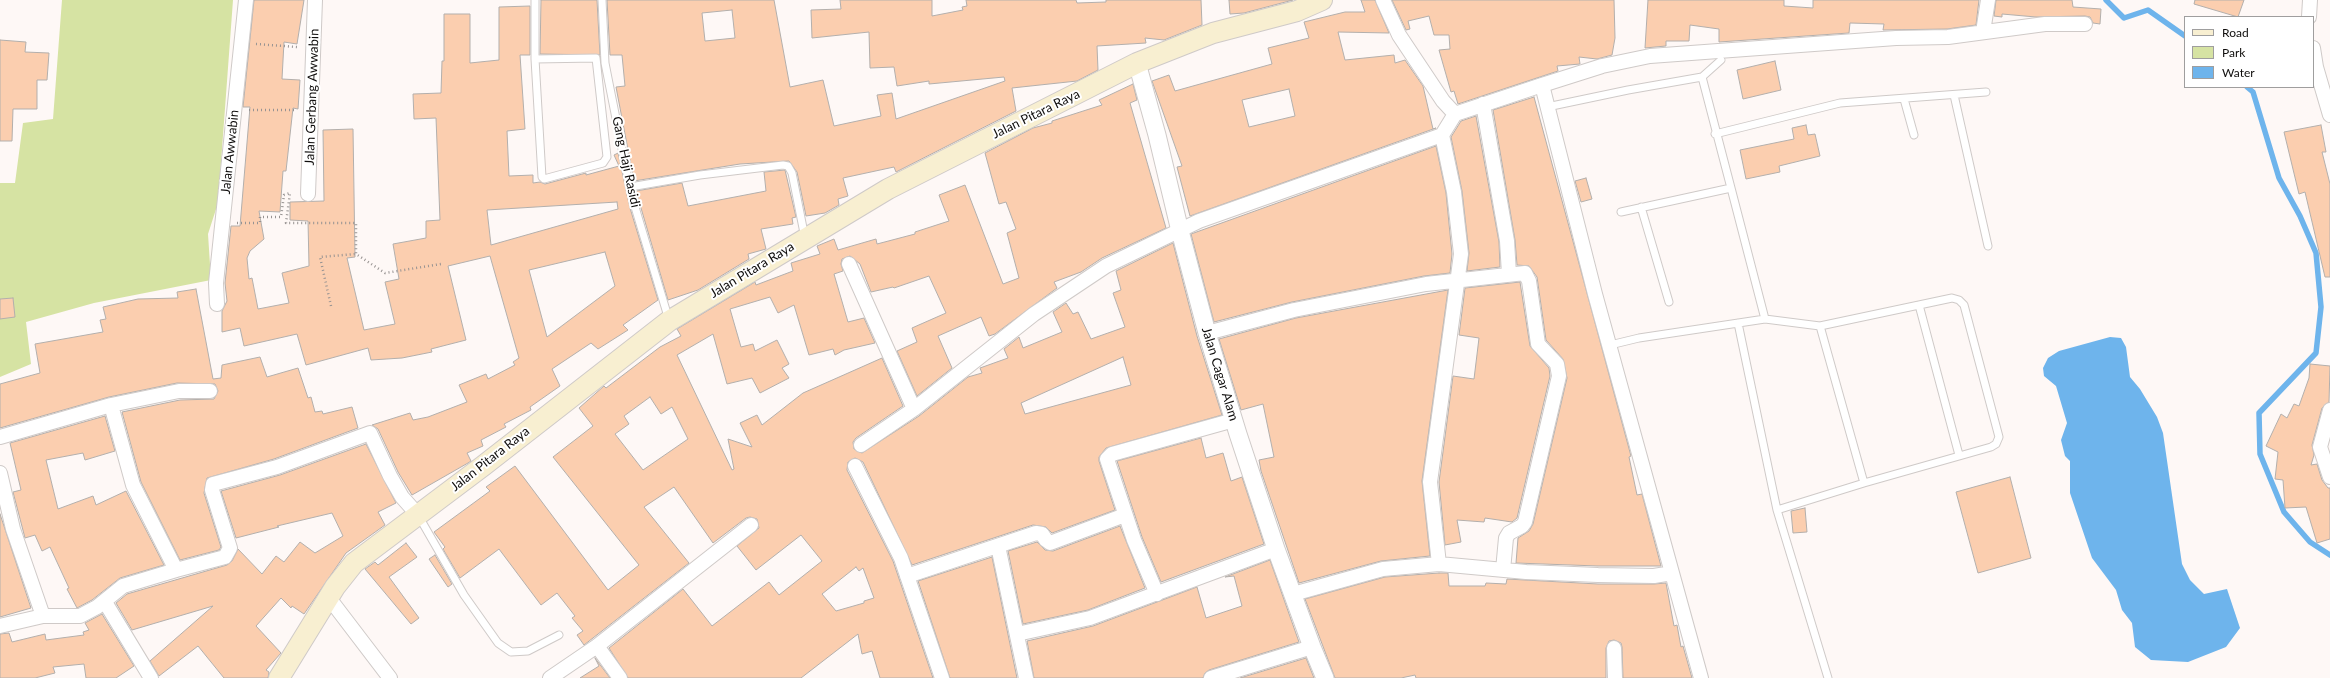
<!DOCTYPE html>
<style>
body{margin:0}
#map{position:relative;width:2330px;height:678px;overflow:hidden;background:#fef8f6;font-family:Lato,sans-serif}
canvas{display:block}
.legend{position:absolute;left:2184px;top:16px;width:130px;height:72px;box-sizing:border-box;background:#fff;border:1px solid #9f9e9e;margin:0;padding:5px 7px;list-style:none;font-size:12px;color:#0f0d0c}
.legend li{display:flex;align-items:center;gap:8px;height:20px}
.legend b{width:20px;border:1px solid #9f9e9e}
</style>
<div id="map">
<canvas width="2330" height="678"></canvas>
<ul class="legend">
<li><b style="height:5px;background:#f8efd1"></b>Road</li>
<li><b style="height:11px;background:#d6e3a3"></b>Park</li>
<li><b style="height:11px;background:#6eb4ec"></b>Water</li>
</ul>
</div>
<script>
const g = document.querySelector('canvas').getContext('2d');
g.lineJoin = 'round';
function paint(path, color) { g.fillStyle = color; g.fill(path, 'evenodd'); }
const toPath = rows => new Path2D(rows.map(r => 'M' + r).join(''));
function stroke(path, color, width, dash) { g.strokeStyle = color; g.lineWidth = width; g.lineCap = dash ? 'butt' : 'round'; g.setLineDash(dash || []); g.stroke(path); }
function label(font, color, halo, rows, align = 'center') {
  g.font = font + ' Lato,sans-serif'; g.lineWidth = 4; g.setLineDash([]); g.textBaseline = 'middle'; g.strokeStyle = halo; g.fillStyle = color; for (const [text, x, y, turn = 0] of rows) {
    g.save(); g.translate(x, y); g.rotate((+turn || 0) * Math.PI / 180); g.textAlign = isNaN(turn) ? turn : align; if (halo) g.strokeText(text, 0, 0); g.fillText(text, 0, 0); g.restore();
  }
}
const green = toPath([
 [62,0,233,0,218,203,208,234,211,280,94,303,26,322,31,364,0,377,0,183,15,183,23,123,53,119]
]);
const water = toPath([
 [2110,337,2121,338,2126,347,2130,377,2140,389,2157,417,2163,433,2182,564,2190,580,2204,594,2227,589,2240,628,2226,647,2188,662,2151,660,2135,647,2132,623,2122,610,2116,590,2092,558,2070,493,2070,461,2065,456,2061,440,2067,423,2056,386,2044,376,2043,368,2048,358,2059,351]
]);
const stream = toPath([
 [2106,0,2124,18,2148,10,2185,36],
 [2247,87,2253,92,2279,178,2300,216,2316,253,2321,307,2316,353,2259,413,2260,454,2284,512,2310,542,2330,555]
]);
const building = toPath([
 [254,0,304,0,297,44,284,42,282,79,300,80,298,109,293,108,286,171,283,171,280,212,259,211,264,239,250,251,247,258,249,279,252,278,258,309,289,303,282,273,309,266,308,221,290,220,290,202,324,201,323,130,353,129,355,257,347,258,364,330,395,324,385,282,399,279,393,244,426,238,426,221,440,220,436,118,414,119,413,94,441,93,442,61,444,61,444,14,470,14,470,63,499,60,499,7,530,6,530,55,520,55,525,129,507,131,509,176,533,175,533,183,540,182,545,184,586,173,586,175,619,166,614,155,618,153,630,208,658,300,623,325,628,330,598,349,591,343,552,369,560,386,530,407,531,410,504,424,506,427,481,440,483,446,467,453,471,461,468,463,412,495,398,472,378,429,372,425,410,413,413,420,428,417,467,402,459,385,486,374,488,379,515,365,513,362,519,358,490,256,448,266,466,340,431,349,432,352,402,358,371,360,368,348,306,365,297,334,244,346,240,328,222,332,222,311,227,301,225,283,231,226,240,226,250,107,243,107,254,0],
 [617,202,618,209,491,245,487,210,617,202],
 [605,252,615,286,547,337,529,270,605,252],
 [541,0,597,0,600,55,540,54,541,0],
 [607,0,774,0,790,87,823,80,834,126,881,116,877,95,892,93,896,119,1005,81,1004,77,929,84,929,81,897,86,894,67,870,68,869,32,812,38,811,10,841,9,840,0,932,0,932,16,963,10,962,7,967,6,966,0,1076,0,1077,3,1106,2,1106,0,1201,0,1202,25,1164,40,1145,38,1146,43,1097,46,1098,70,1077,81,1012,88,1016,111,896,172,894,167,843,178,848,196,838,199,839,205,825,213,806,216,797,172,789,161,740,164,634,181,616,87,625,86,622,55,610,55,607,0],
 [732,10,735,38,705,41,702,13,732,10],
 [1229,0,1293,0,1244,13,1230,14,1229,0],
 [1361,0,1375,0,1389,33,1338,32,1345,60,1394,55,1395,63,1405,60,1423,86,1433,129,1436,128,1190,216,1177,167,1182,166,1152,81,1169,75,1175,91,1272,64,1268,48,1309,38,1304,22,1345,12,1365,12,1361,0],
 [1289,89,1295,116,1249,127,1242,100,1289,89],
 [1392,0,1614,0,1615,38,1612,55,1597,59,1579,57,1580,64,1557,66,1558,71,1458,104,1454,91,1451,92,1439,50,1450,49,1449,35,1434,35,1429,16,1408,21,1410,29,1406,30,1392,0],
 [1648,0,1784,0,1784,6,1813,8,1813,0,1979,0,1976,25,1947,29,1883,30,1884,24,1850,23,1849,33,1719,42,1719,29,1690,25,1689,41,1666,41,1666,46,1645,48,1648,0],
 [1996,0,2072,0,2073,7,2101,9,2100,24,2093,23,2090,17,2085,16,2036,17,2002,14,2002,17,1994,16,1996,0],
 [2195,0,2244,0,2238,17,2194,4,2195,0],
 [0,40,26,42,25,52,49,53,47,80,37,80,37,109,13,109,12,141,0,141,0,40],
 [1775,61,1781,90,1743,99,1737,70,1775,61],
 [1133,84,1137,100,1130,103,1166,228,1102,258,1081,272,1054,282,1057,288,995,334,989,336,981,317,938,336,952,368,917,396,897,351,917,342,912,328,946,313,929,276,894,288,893,287,871,292,860,264,850,256,842,259,841,264,843,271,834,274,848,322,864,318,875,343,844,350,835,355,833,349,809,355,794,305,778,313,770,297,730,309,741,347,753,344,755,351,777,340,789,364,782,368,789,378,760,393,752,378,727,384,713,334,677,355,732,470,734,469,728,439,752,447,740,423,757,415,762,425,803,393,882,358,903,406,856,438,853,442,854,449,862,453,919,416,968,377,982,373,980,368,1008,358,1004,349,1019,337,1023,348,1062,332,1053,312,1066,303,1073,314,1078,312,1091,339,1125,327,1113,293,1121,290,1116,271,1173,243,1197,336,1222,415,1106,448,1099,457,1099,461,1115,510,1052,533,1046,527,1033,525,912,565,863,462,855,458,848,462,847,470,893,561,933,678,880,678,872,651,862,654,858,634,801,678,628,678,609,648,683,589,712,626,769,582,779,595,822,561,801,535,756,570,737,546,759,528,757,519,750,517,746,518,713,543,674,487,644,507,689,563,584,645,577,635,583,631,572,618,575,616,557,593,541,605,499,549,460,578,443,549,445,547,434,532,490,491,486,487,515,466,608,590,639,565,553,457,593,426,579,408,604,386,606,388,660,347,681,336,677,329,755,282,756,285,793,271,791,263,820,254,817,246,834,239,838,250,876,239,877,244,915,234,915,232,949,221,939,195,965,185,1003,284,1019,278,1007,233,1016,229,1006,202,999,204,985,153,1033,128,1052,123,1052,121,1102,105,1099,100,1133,84],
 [1123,357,1131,385,1025,414,1021,403,1123,357],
 [650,397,661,414,672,407,688,439,643,470,615,434,629,424,624,416,650,397],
 [856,567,859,571,863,568,874,598,864,601,864,603,836,611,822,594,856,567],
 [1534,97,1631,456,1629,457,1637,495,1642,494,1661,566,1598,566,1516,563,1518,538,1529,531,1533,524,1567,378,1563,359,1546,340,1537,277,1529,266,1517,265,1515,240,1493,110,1534,97],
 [1476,116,1499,242,1500,267,1467,271,1469,253,1462,191,1451,137,1461,121,1476,116],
 [1806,125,1808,135,1815,134,1820,156,1779,166,1780,172,1746,179,1740,150,1794,139,1792,128,1806,125],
 [2321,125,2326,152,2322,152,2330,184,2330,277,2325,277,2305,192,2299,194,2284,132,2321,125],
 [1436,146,1446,193,1452,254,1450,273,1424,276,1292,302,1214,322,1191,234,1436,146],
 [785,170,796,217,792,218,793,224,761,229,766,249,748,254,749,259,698,290,668,300,636,191,682,183,688,206,766,191,764,172,785,170],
 [1586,178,1592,199,1581,202,1575,181,1586,178],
 [1520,282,1530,346,1549,368,1550,376,1517,518,1512,522,1485,518,1484,522,1457,520,1461,542,1445,545,1439,482,1453,376,1474,379,1479,338,1459,335,1465,288,1520,282],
 [196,289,213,379,221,378,222,365,260,357,267,377,298,368,308,398,311,397,315,412,322,411,323,414,352,407,358,428,274,459,207,478,204,493,221,547,219,550,180,560,141,482,122,412,180,400,214,399,218,391,215,384,177,383,109,397,0,428,0,384,40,373,35,344,103,332,100,320,106,319,103,307,138,299,178,298,177,292,196,289],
 [1448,290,1422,481,1430,556,1381,561,1299,583,1261,471,1259,460,1274,457,1263,404,1241,410,1219,339,1296,318,1448,290],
 [13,298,15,317,0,319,0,299,13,298],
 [2310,364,2330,366,2329,402,2322,408,2312,445,2314,455,2311,465,2317,464,2322,480,2328,488,2330,488,2330,539,2317,543,2306,507,2285,508,2283,480,2275,479,2278,452,2266,446,2281,414,2287,418,2294,404,2299,406,2309,378,2310,364],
 [105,416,115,451,85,460,83,453,46,460,58,509,93,496,96,505,126,491,164,565,120,578,92,600,77,608,67,589,69,588,50,547,42,551,35,535,25,538,13,492,21,490,10,443,105,416],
 [1201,438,1206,458,1223,453,1231,481,1242,477,1264,544,1161,582,1142,537,1117,461,1201,438],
 [366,444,396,503,378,512,385,525,346,553,304,614,292,606,291,608,281,598,256,626,281,653,266,670,269,672,268,678,224,678,198,646,159,676,150,661,213,606,132,630,116,603,127,594,227,565,232,561,238,549,262,574,276,556,284,562,300,542,315,553,343,536,332,513,277,526,279,527,236,538,221,491,280,475,366,444],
 [2010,477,2031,558,1978,573,1956,492,2010,477],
 [1805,508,1807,532,1793,533,1791,511,1805,508],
 [0,514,31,608,0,617,0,514],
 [1120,526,1145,588,1088,610,1023,624,1008,551,1037,542,1045,550,1053,551,1120,526],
 [406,543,417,557,389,577,419,618,411,624,365,569,375,562,378,565,406,543],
 [435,555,452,584,448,587,429,559,435,555],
 [992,557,1017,678,950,678,918,581,992,557],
 [1270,560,1299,642,1209,670,1205,673,1203,678,1034,678,1027,641,1093,626,1197,587,1206,618,1242,606,1234,576,1225,577,1270,560],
 [1439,573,1448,573,1449,586,1485,586,1486,583,1506,584,1507,579,1598,584,1654,584,1666,583,1674,626,1677,625,1681,647,1683,646,1692,678,1623,678,1622,647,1621,643,1614,640,1609,641,1606,648,1606,678,1416,678,1415,675,1401,678,1335,678,1305,599,1385,577,1439,573],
 [102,614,134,666,116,678,86,678,84,664,53,667,55,673,35,678,0,678,0,634,9,633,12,642,45,634,46,640,84,635,83,632,89,630,85,623,102,614],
 [595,658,610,678,580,678,599,666,595,658],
 [1306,658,1314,678,1240,678,1306,658]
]);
const path = toPath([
 [256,44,297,47],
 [249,110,296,110],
 [237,223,260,223,260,217,281,217,284,195,290,193,286,223,356,223,356,254,385,273,441,264],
 [331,306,320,257,356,254]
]);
const service = toPath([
 [602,0,605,63,627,174,635,207,669,320],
 [535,59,596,58,607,157,603,163,544,179,542,177,535,59,535,0],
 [1702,77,1721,60],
 [1954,95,1988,246],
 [1904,99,1914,135],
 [1547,107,1628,90,1702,77,1731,188],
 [1715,134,1840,103,1986,92],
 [630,187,700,175,783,165,788,166,792,173,805,238],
 [1641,207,1669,302],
 [1621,212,1731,188,1765,319],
 [1919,305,1959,455],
 [1738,323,1777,510,1828,678],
 [1610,345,1639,338,1765,319,1820,326,1864,483],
 [1777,510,1864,483,1991,447,1996,444,1999,437,1964,305,1959,300,1952,298,1820,326],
 [418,515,464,595,498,643,511,652,528,651,559,635]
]);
const minor = toPath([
 [1383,0,1399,35,1443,101,1455,114,1542,85,1595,294,1701,678],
 [2309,17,2310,0],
 [1983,32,1988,0],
 [2313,48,2316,67,2330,115],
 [1542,85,1602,66,1650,56,1896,38,1948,37,2045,24,2085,24],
 [1483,104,1507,241,1509,274],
 [308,194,315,0],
 [849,264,914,409],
 [217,304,216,283,246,0],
 [1207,333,1294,310,1426,284,1525,273,1529,281,1538,344,1557,364,1559,376,1525,522,1522,526,1509,533,1506,538,1503,570],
 [111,405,133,485,176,570],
 [2330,410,2320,447,2330,477],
 [0,437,111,405,179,391,210,391],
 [861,445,914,409,1034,314,1106,266,1199,221,1442,135,1455,114],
 [855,466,901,558,942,678],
 [0,473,13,529,43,616],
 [998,546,1026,678],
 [1439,564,1430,482,1461,254,1454,192,1442,135],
 [907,576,1036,533,1042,534,1046,540,1050,543,1125,515],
 [1157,594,1134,540,1107,459,1112,454,1234,420],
 [1293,594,1383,569,1439,564,1526,572,1598,575,1654,576,1672,573],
 [329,598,390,678],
 [105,602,151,678],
 [0,626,43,616,80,616,97,607,123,586,176,570,225,557,230,548,212,490,213,484,277,467,370,433,390,476,402,497,418,515],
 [1017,634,1090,618,1276,549],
 [1614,648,1615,678],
 [550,678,597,646],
 [620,678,597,646,751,525],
 [1211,678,1312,647]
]);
const tertiary = toPath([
 [1137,63,1157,135,1180,231,1207,333,1238,434,1276,549,1312,647,1325,678]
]);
const secondary = toPath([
 [279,678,335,587,354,563,483,466,669,321,888,189,1137,63,1213,33,1297,11,1322,0]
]);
const streetNames = [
 ["Jalan Gerbang Awwabin",312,97,-88],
 ["Jalan Pitara Raya",1036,114,-26],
 ["Jalan Awwabin",230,152,-84],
 ["Gang Haji Rasidi",626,162,78],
 ["Jalan Pitara Raya",752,270,-31],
 ["Jalan Cagar Alam",1220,374,73],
 ["Jalan Pitara Raya",490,459,-38]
];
paint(green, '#d6e3a3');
paint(water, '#6eb4ec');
stroke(stream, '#6eb4ec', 5.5);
paint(building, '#fbceaf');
stroke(building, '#b3afac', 1);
stroke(service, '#cfcac8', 9);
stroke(minor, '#cfcac8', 16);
stroke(tertiary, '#cfcac8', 19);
stroke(secondary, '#cfcac8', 22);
stroke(path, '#979392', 2.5, [1, 3]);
stroke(service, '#fff', 7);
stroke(minor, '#fff', 14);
stroke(tertiary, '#fff', 17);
stroke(secondary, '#f8efd1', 20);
label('13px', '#0f0d0c', '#fff', streetNames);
</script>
